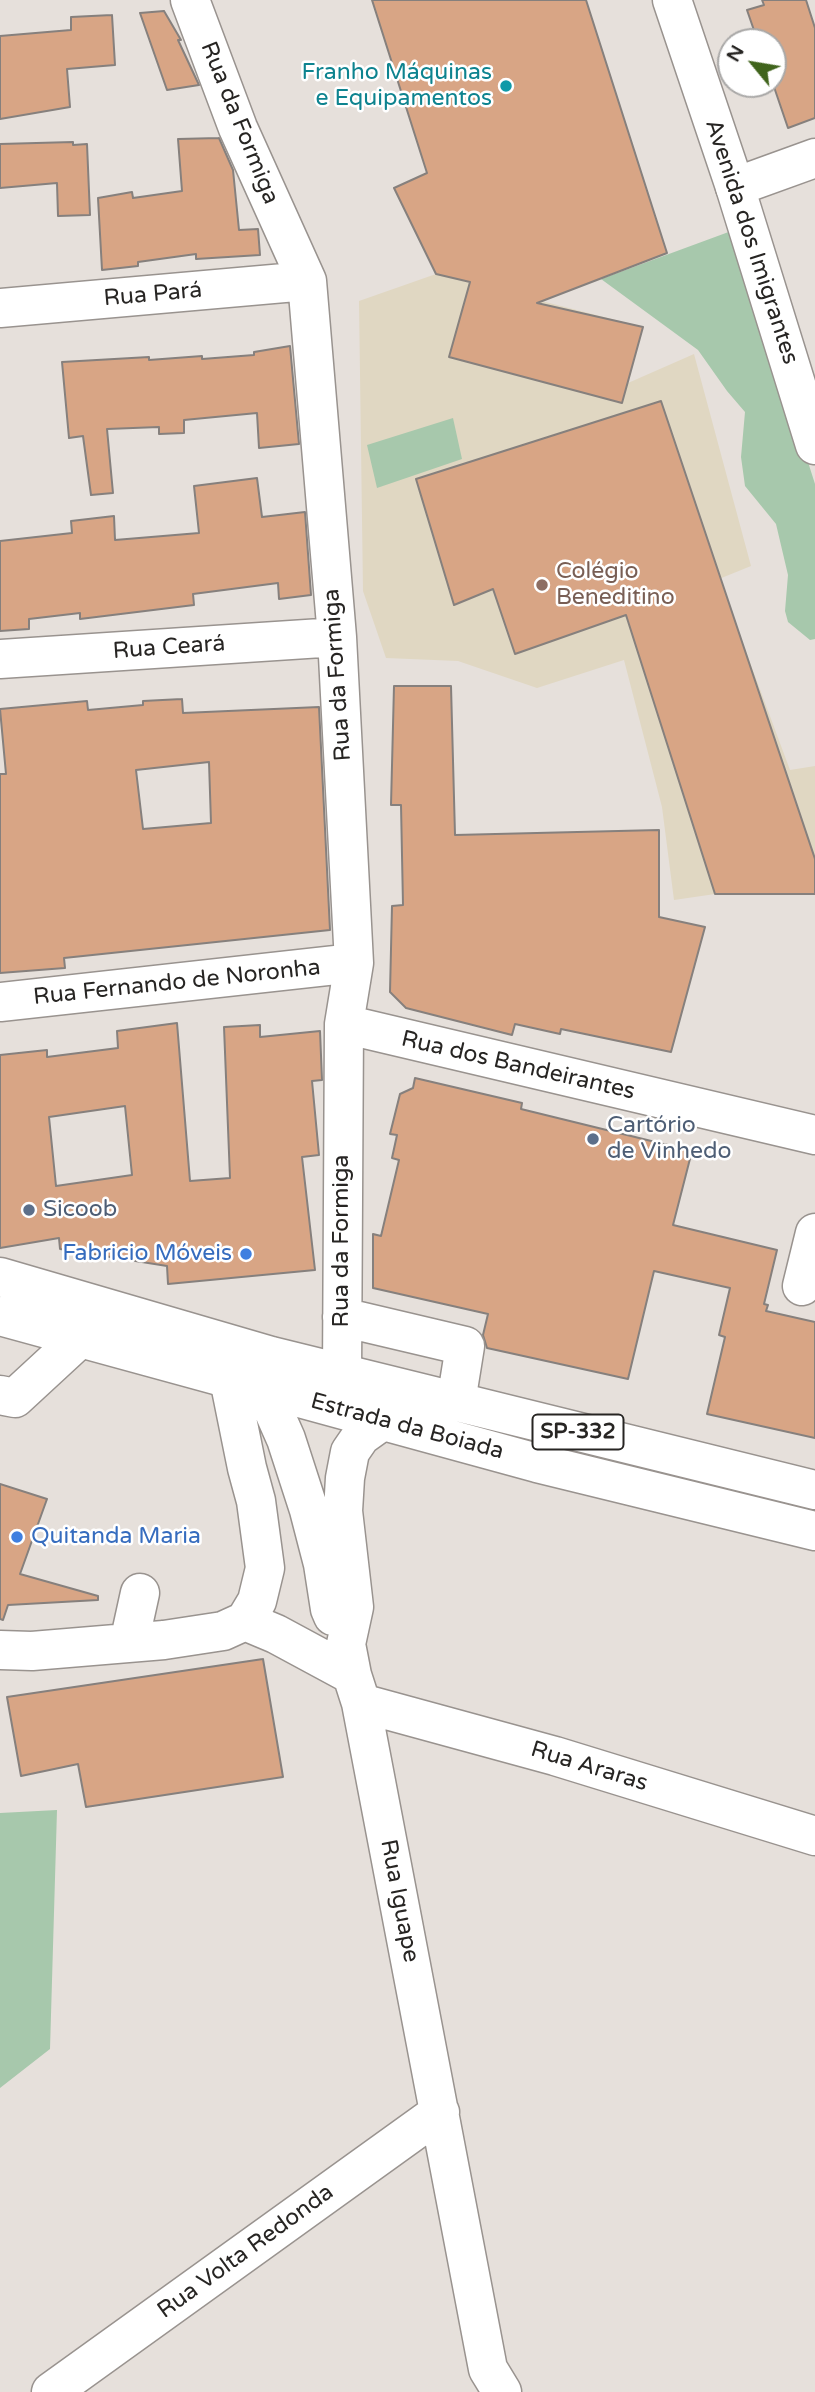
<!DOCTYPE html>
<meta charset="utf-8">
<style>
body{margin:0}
#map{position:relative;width:815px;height:2392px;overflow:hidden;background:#e6e0db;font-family:"Varela Round",sans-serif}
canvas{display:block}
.north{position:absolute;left:717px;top:28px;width:70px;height:70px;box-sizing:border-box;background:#fff;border:2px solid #a9a8a7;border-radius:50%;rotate:300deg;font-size:19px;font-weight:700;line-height:28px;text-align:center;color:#272523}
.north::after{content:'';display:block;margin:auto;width:24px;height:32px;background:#40641c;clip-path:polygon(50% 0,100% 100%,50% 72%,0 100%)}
</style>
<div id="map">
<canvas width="815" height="2392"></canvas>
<div class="north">N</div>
</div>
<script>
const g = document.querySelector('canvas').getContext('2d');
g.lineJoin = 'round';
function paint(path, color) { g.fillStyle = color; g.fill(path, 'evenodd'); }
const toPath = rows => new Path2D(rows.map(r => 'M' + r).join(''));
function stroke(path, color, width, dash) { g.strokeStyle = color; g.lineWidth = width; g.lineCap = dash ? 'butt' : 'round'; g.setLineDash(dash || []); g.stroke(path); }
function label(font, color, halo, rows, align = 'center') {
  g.font = font + ' "Varela Round",sans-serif'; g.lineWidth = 5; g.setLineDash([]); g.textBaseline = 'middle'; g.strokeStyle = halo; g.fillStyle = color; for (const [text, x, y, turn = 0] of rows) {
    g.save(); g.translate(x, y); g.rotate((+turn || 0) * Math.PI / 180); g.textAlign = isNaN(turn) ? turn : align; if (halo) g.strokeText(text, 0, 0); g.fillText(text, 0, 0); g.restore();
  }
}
const education = toPath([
 [436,274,643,327,628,383,694,354,751,566,719,579,790,770,815,766,815,894,715,894,674,900,662,807,624,660,537,688,458,661,386,658,363,591,359,301]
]);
const green = toPath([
 [734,230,815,484,815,639,810,640,788,622,785,611,788,575,776,524,745,486,741,457,745,412,727,391,698,350,601,279],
 [453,418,462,459,377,488,367,445],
 [57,1810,50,2049,0,2088,0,1813]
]);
const building = toPath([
 [372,0,586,0,667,253,537,303,643,327,622,403,449,357,470,282,436,274,394,188,427,173,372,0],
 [762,0,806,0,815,28,815,118,788,128,773,84,773,42,758,42,747,10,764,5,762,0],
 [164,11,181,40,178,40,199,85,167,90,140,13,164,11],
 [112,15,115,65,67,69,70,107,0,119,0,36,71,30,71,17,112,15],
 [219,138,233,170,239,230,258,229,260,255,196,259,196,254,138,262,138,266,102,270,98,198,132,192,133,198,182,191,178,139,219,138],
 [73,142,73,145,87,144,90,215,58,216,57,183,0,188,0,144,73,142],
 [290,346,299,444,259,448,257,413,184,420,184,433,159,434,159,427,107,429,113,493,91,495,83,436,69,438,62,362,149,357,149,360,202,356,202,359,254,355,254,352,290,346],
 [661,401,815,859,815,894,715,894,626,615,515,654,493,589,454,605,416,479,661,401],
 [257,478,262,517,305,512,311,595,279,599,278,583,193,594,194,605,80,619,80,613,29,619,29,629,0,631,0,541,72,533,71,521,114,516,115,540,199,533,194,486,257,478],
 [394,686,451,686,455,835,659,830,659,917,705,927,671,1052,561,1029,560,1034,515,1024,512,1035,406,1008,390,992,392,906,403,905,401,805,391,805,394,686],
 [182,699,183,713,319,707,330,930,64,958,65,968,0,973,0,774,6,774,0,709,87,701,88,710,143,705,143,701,182,699],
 [209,762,211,823,143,829,136,770,209,762],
 [177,1023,190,1181,230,1178,224,1027,260,1025,260,1037,320,1031,322,1080,312,1081,319,1155,302,1157,315,1270,168,1284,167,1266,60,1249,59,1238,0,1248,0,1055,47,1050,47,1057,118,1048,117,1031,177,1023],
 [125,1106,132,1175,56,1186,49,1117,125,1106],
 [415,1078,522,1103,521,1109,692,1151,673,1225,777,1250,764,1304,768,1305,766,1311,815,1322,815,1438,707,1414,725,1337,719,1335,730,1288,654,1271,628,1379,487,1348,483,1335,488,1314,373,1288,373,1234,381,1236,399,1160,392,1158,397,1135,390,1134,400,1094,413,1088,415,1078],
 [0,1484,47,1499,20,1574,98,1596,98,1600,8,1605,3,1620,0,1619,0,1484],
 [263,1659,283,1777,86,1807,78,1764,21,1776,7,1697,263,1659]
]);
const minor = toPath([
 [190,0,238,128,307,281,337,637,354,963,344,1024,342,1374],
 [735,187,815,158],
 [0,308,307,281],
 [0,659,337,637],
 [0,1002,354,963],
 [344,1024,815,1135],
 [802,1286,815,1233],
 [342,1317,465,1346,456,1402],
 [263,1387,286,1439,309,1510,323,1564,330,1609,333,1616],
 [0,1395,15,1398,80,1338],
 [382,1421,361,1436,350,1452,345,1478,343,1511,354,1607,346,1644,352,1675,361,1703,488,2369,502,2392],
 [245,1621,276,1634,352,1675],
 [129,1643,140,1593],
 [0,1650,32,1651,164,1640,223,1631,245,1621,257,1601,265,1568,256,1501,247,1468,229,1379],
 [361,1703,555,1756,815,1836],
 [51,2392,440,2112]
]);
const major = toPath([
 [672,0,735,187,815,445],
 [0,1277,271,1356,815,1490],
 [0,1316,537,1463,815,1531]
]);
const markers = [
 [506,86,7,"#0f9aa8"],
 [542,585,7,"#8d6e63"],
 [593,1139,7,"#5c6f8a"],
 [29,1210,7,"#5c6f8a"],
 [246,1254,7,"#3f7fe0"],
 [17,1537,7,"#3f7fe0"]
];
const shields = [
 [578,1432,91]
];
const shieldNames = [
 ["SP-332",578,1432]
];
const cultureNames = [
 ["Franho Máquinas",492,73],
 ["e Equipamentos",492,99]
];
const streetNames = [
 ["Rua da Formiga",239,123,68],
 ["Avenida dos Imigrantes",751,242,72],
 ["Rua Pará",153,295,-5],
 ["Rua Ceará",169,648,-4],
 ["Rua da Formiga",338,675,-94],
 ["Rua Fernando de Noronha",177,983,-6],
 ["Rua dos Bandeirantes",518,1066,13],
 ["Rua da Formiga",342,1241,-90],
 ["Estrada da Boiada",407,1427,15],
 ["Rua Araras",589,1767,17],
 ["Rua Iguape",399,1901,79],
 ["Rua Volta Redonda",246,2252,-36]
];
const educationNames = [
 ["Colégio",556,572],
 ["Beneditino",556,598]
];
const serviceNames = [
 ["Cartório",607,1126],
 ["de Vinhedo",607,1152],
 ["Sicoob",43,1210]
];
const shopNames = [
 ["Fabricio Móveis",232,1254],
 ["Quitanda Maria",31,1537,"left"]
];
paint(education, '#e0d7c2');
paint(green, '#a7c8ac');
paint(building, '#d8a585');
stroke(building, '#86807d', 2);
stroke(minor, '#99938f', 41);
stroke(major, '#99938f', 41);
stroke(minor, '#fff', 38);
stroke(major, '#fff', 38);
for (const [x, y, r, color] of markers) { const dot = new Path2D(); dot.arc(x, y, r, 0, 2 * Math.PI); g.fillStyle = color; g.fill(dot); stroke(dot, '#fff', 2.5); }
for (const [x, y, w] of shields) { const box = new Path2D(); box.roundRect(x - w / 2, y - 17.5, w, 35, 5); g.fillStyle = '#fff'; g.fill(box); stroke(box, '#272523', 2); }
label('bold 21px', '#272523', null, shieldNames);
label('23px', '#0d838f', '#fff', cultureNames, 'right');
label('23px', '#272523', '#fff', streetNames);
label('23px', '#785e54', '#fff', educationNames, 'left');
label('23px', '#4e5e75', '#fff', serviceNames, 'left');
label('23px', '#366cbe', '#fff', shopNames, 'right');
</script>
